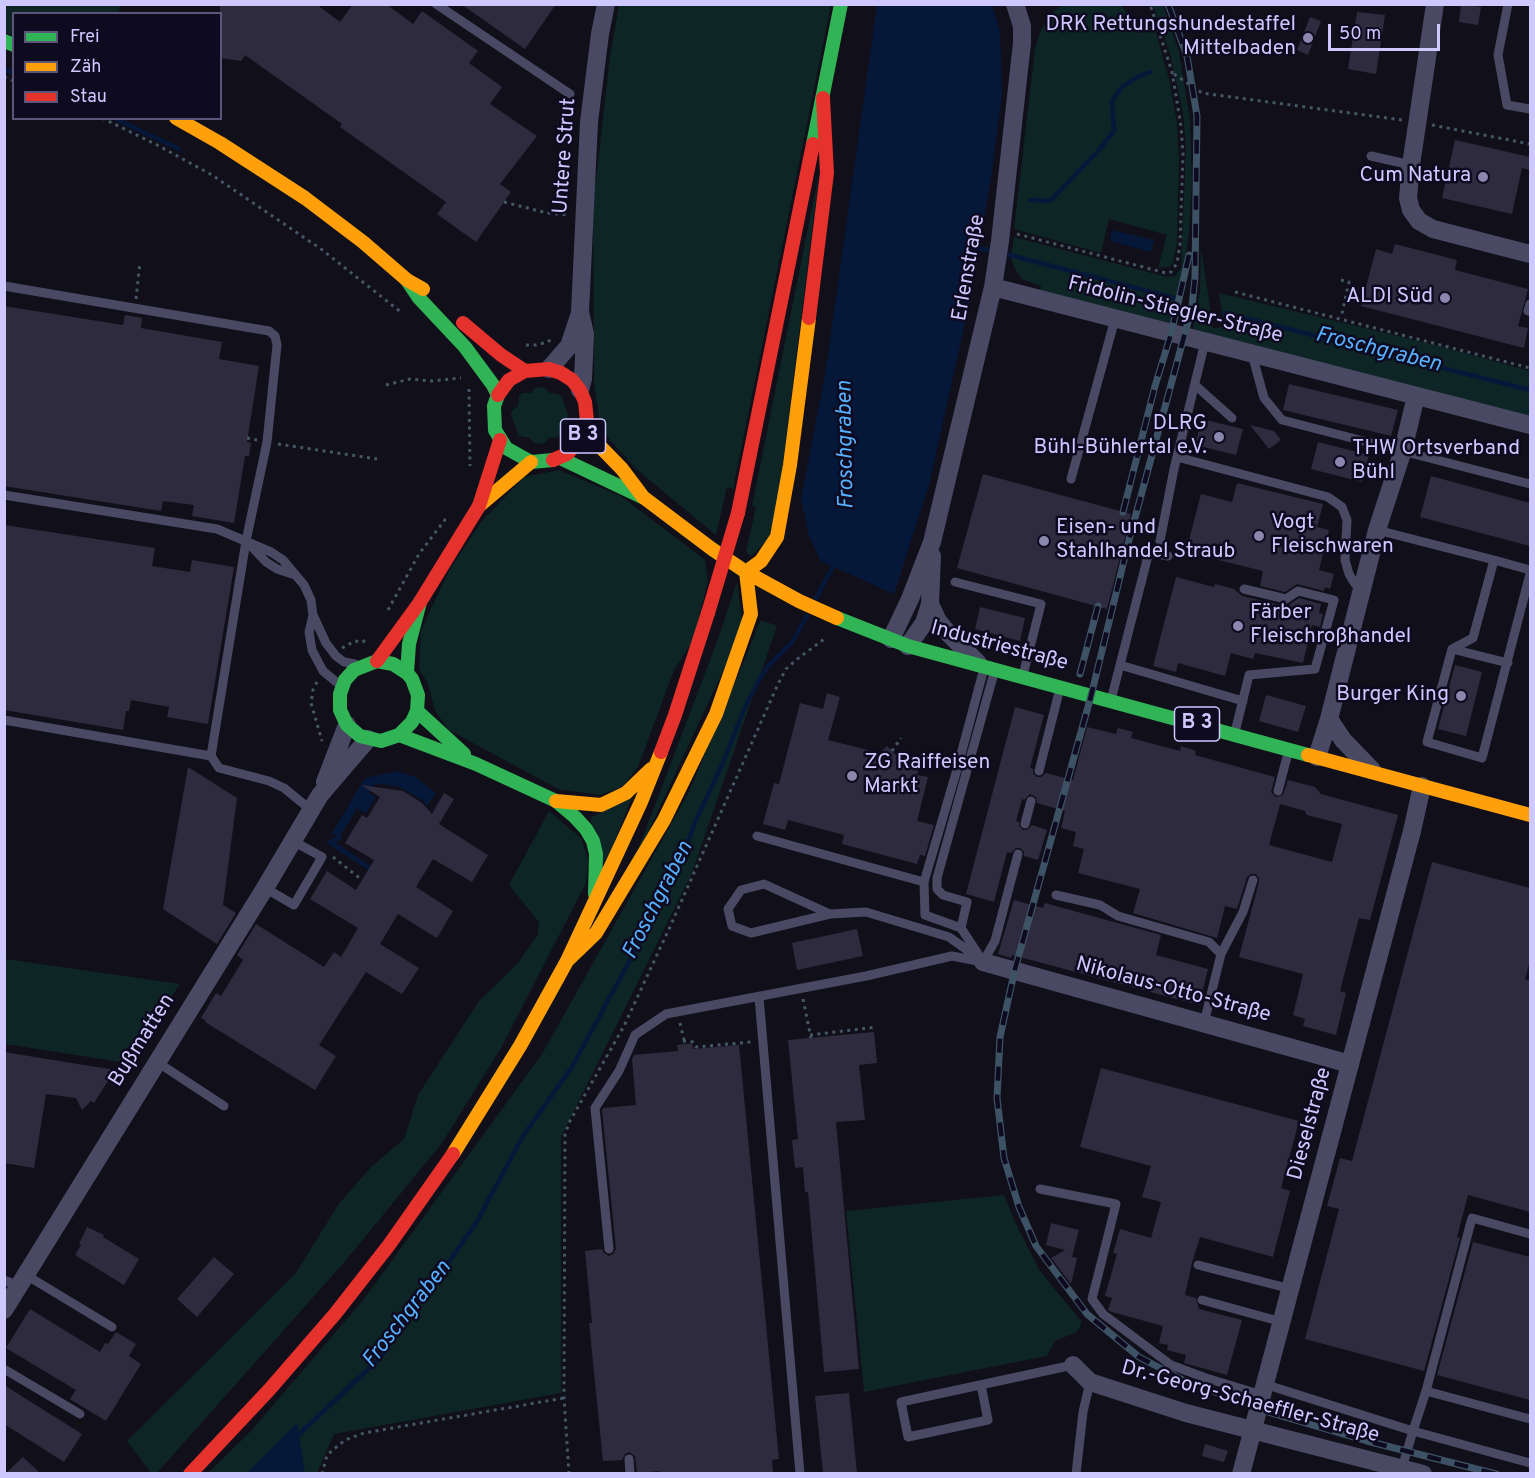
<!DOCTYPE html>
<meta charset="utf-8">
<style>
body{margin:0}
#map{position:relative;width:1535px;height:1478px;overflow:hidden;background:#110f1a;font-family:Overpass,sans-serif}
canvas{display:block}
.frame{position:absolute;inset:0;border:6px solid #cec8ff;pointer-events:none}
.legend{position:absolute;left:12px;top:12px;width:210px;height:108px;box-sizing:border-box;background:#0e0a1f;border:2px solid #5b5679;margin:0;padding:8px 10px;list-style:none;font-size:18px;color:#cec8ff}
.legend li{display:flex;align-items:center;gap:12px;height:30px}
.legend b{width:30px;border:2px solid #5b5679}
.scale{position:absolute;left:1328px;top:24px;width:112px;height:27px;box-sizing:border-box;border:3px solid #cec8ff;border-top:0;padding-left:8px;font-size:18px;line-height:21px;white-space:nowrap;color:#cec8ff;-webkit-text-stroke:4px #0e0a1f;paint-order:stroke}
</style>
<div id="map">
<canvas width="1535" height="1478"></canvas>
<div class="frame"></div>
<ul class="legend">
<li><b style="height:8px;background:#30b455"></b>Frei</li>
<li><b style="height:8px;background:#ff9f0a"></b>Zäh</li>
<li><b style="height:8px;background:#e5322d"></b>Stau</li>
</ul>
<div class="scale">50 m</div>
</div>
<script>
const g = document.querySelector('canvas').getContext('2d');
g.lineJoin = 'round';
function paint(path, color) { g.fillStyle = color; g.fill(path, 'evenodd'); }
const toPath = rows => new Path2D(rows.map(r => 'M' + r).join(''));
function stroke(path, color, width, dash) { g.strokeStyle = color; g.lineWidth = width; g.lineCap = dash ? 'butt' : 'round'; g.setLineDash(dash || []); g.stroke(path); }
function label(font, color, halo, rows, align = 'center') {
  g.font = font + ' Overpass,sans-serif'; g.lineWidth = 5; g.setLineDash([]); g.textBaseline = 'middle'; g.strokeStyle = halo; g.fillStyle = color; for (const [text, x, y, turn = 0] of rows) {
    g.save(); g.translate(x, y); g.rotate((+turn || 0) * Math.PI / 180); g.textAlign = isNaN(turn) ? turn : align; if (halo) g.strokeText(text, 0, 0); g.fillText(text, 0, 0); g.restore();
  }
}
const green = toPath([
 [5,5,120,5,119,13,14,14,13,36,5,32],
 [619,5,831,5,733,489,727,487,716,535,636,469,604,433,599,418,594,383,593,206,610,56],
 [1062,5,1121,5,1134,24,1140,26,1152,26,1156,32,1170,83,1177,123,1179,160,1177,243,1173,263,1169,267,1158,268,1167,235,1109,219,1101,253,1014,229,1035,48,1040,32,1050,15],
 [1153,5,1163,5,1179,52,1190,120,1192,182,1189,233,1184,266,1170,327,1040,291,1041,286,1022,279,1014,267,1011,258,1014,237,1167,277,1175,276,1181,268,1186,146,1183,113,1170,54],
 [820,168,774,533,751,556,746,552,756,507,752,506],
 [1201,247,1213,328,1224,327,1219,293,1439,346,1530,371,1530,419,1192,333,1200,291],
 [540,387,545,388,550,393,558,394,562,397,569,418,562,425,563,431,558,437,548,438,545,443,536,444,529,438,519,436,511,415,512,410,518,406,519,397,522,393,531,393,535,388],
 [559,470,621,496,705,560,708,580,694,639,674,670,638,767,622,787,600,795,558,789,449,730,435,711,428,684,419,669,421,630,449,571,481,522,524,477],
 [737,582,743,628,630,871,718,639],
 [761,620,777,626,692,873,561,1137,561,1393,334,1434,317,1473,207,1474,251,1431,364,1299,542,1054,689,792],
 [632,797,605,867,590,818],
 [549,811,581,838,588,860,586,883,501,1048,442,1143,347,1259,157,1473,151,1473,127,1441,296,1273,338,1205,371,1167,404,1139,418,1095,479,1001,518,963,538,934,539,922,509,885],
 [5,959,180,984,127,1063,5,1044],
 [1004,1195,1016,1224,1040,1271,1082,1322,1077,1332,1055,1341,1047,1356,864,1392,846,1211]
]);
const water = toPath([
 [877,5,992,5,1000,31,1002,94,991,177,972,292,929,485,894,594,821,561,809,536,801,499,826,369],
 [1112,230,1154,240,1151,252,1110,241],
 [398,771,415,777,436,793,427,806,422,800,402,788,384,784,373,785,369,793,376,797,366,813,357,808,339,838,332,833,365,778],
 [297,1423,305,1473,247,1473]
]);
const stream = toPath([
 [4,69,14,73],
 [114,118,179,149],
 [1030,200,1050,201,1099,150,1114,131,1112,101,1121,88,1137,77,1150,72],
 [973,247,994,251],
 [1002,253,1174,298],
 [1225,313,1530,390],
 [816,598,835,563],
 [339,838,330,842,368,867],
 [295,1438,379,1359,386,1349,403,1314,435,1282,476,1223,523,1136,572,1067,676,875,695,822,723,763,745,707,758,682,768,666,792,642,807,616]
]);
const building = toPath([
 [220,4,316,4,340,22,353,4,386,4,413,24,422,11,478,51,469,63,502,87,490,104,537,136,500,184,511,192,476,242,437,214,446,202,340,127,342,124,245,55,241,61,220,58],
 [461,4,556,4,525,49],
 [1461,4,1481,7,1478,25,1459,22],
 [1357,12,1385,15,1376,74,1348,69],
 [1310,17,1321,21,1308,55,1297,50],
 [1455,140,1530,157,1530,170,1522,168,1512,214,1442,198],
 [1395,244,1457,260,1455,270,1528,289,1518,326,1528,328,1524,348,1361,306,1376,249,1392,254],
 [4,306,123,325,125,315,142,318,141,328,222,342,219,359,259,366,247,442,251,443,249,456,245,456,234,523,192,516,194,505,163,501,161,511,4,486],
 [1289,384,1398,410,1391,436,1283,410],
 [1202,419,1243,429,1236,455,1195,445],
 [1250,425,1274,431,1281,440,1269,449],
 [1318,442,1369,455,1362,482,1311,469],
 [983,474,1131,514,1107,609,957,568],
 [1431,476,1530,503,1530,546,1420,517],
 [1237,483,1323,504,1317,527,1329,530,1319,570,1334,574,1330,589,1325,587,1324,591,1297,584,1285,592,1260,586,1263,571,1186,552,1201,494,1232,502],
 [4,525,155,548,152,566,190,572,192,560,234,567,208,724,167,717,169,707,131,700,129,711,126,711,123,730,4,710],
 [1176,577,1214,587,1215,584,1234,589,1242,596,1284,606,1289,605,1299,598,1321,604,1319,613,1323,614,1320,627,1312,625,1303,663,1255,653,1253,659,1231,653,1225,676,1178,663,1176,672,1153,666],
 [980,607,1025,618,1020,641,975,629],
 [1455,665,1482,672,1466,736,1438,729],
 [827,693,840,697,828,740,880,753,887,746,900,759,920,764,917,775,928,777,917,821,934,825,925,856,920,855,917,864,842,844,844,835,788,820,785,830,763,824,774,783,779,784,800,703,823,709],
 [1266,695,1306,706,1298,732,1259,721],
 [1015,707,1044,715,1030,768,1033,769,1033,773,1037,777,1041,777,1046,773,1073,780,1087,727,1116,734,1118,728,1133,732,1131,738,1180,751,1181,746,1196,751,1195,755,1275,777,1271,792,1276,797,1283,795,1288,780,1315,787,1321,794,1398,815,1370,920,1359,918,1340,991,1346,993,1336,1035,1303,1026,1305,1019,1293,1015,1303,974,1239,957,1259,882,1259,878,1256,874,1251,874,1247,877,1237,909,1225,906,1217,938,1133,913,1140,889,1078,873,1084,849,1073,846,1076,832,1061,828,1065,811,1037,803,1036,797,1030,794,1024,800,1022,799,1016,821,1019,822,1019,826,1023,830,1027,830,1032,825,1047,830,1038,860,1024,856,1024,852,1020,848,1016,848,1011,853,1007,852,994,902,966,894],
 [1280,804,1305,811,1307,815,1342,824,1332,862,1269,845],
 [188,767,237,798,223,905,236,913,217,944,163,909],
 [361,785,403,791,422,803,432,814,444,793,454,799,439,824,488,855,472,882,433,859,416,887,453,911,437,938,398,914,380,944,419,968,402,994,366,972,319,1045,336,1056,315,1090,205,1022,206,1021,201,1018,216,993,221,996,243,960,237,955,256,924,324,967,334,952,341,957,358,928,310,899,327,871,356,890,374,860,345,843,362,815,367,818,380,797],
 [1432,862,1530,888,1530,960,1525,980,1530,980,1530,1212,1468,1195,1457,1237,1460,1238,1424,1371,1305,1339,1339,1209,1327,1206,1340,1158,1352,1161],
 [1014,900,1043,908,1045,903,1161,935,1156,955,1208,969,1199,1005,1012,955,1011,958,998,954],
 [857,929,863,956,797,970,792,943],
 [874,1032,877,1063,859,1065,865,1120,836,1122,859,1369,824,1372,808,1192,805,1192,803,1167,795,1168,792,1140,798,1139,788,1040],
 [685,1044,692,1044,693,1049,739,1045,779,1459,772,1460,773,1472,754,1473,660,1473,660,1471,637,1473,635,1456,629,1452,625,1454,622,1460,603,1461,589,1323,592,1323,585,1251,602,1249,604,1253,609,1256,613,1254,616,1249,602,1110,603,1108,636,1105,632,1059,634,1055,678,1051,677,1045],
 [4,1052,115,1070,94,1103,91,1101,82,1110,76,1098,46,1094,34,1168,4,1163],
 [1101,1068,1299,1121,1281,1188,1290,1191,1273,1257,1200,1237,1192,1263,1185,1295,1196,1298,1199,1309,1242,1320,1227,1375,1184,1363,1186,1355,1167,1350,1168,1345,1159,1343,1163,1326,1112,1312,1108,1310,1112,1298,1105,1296,1117,1254,1113,1253,1120,1229,1151,1238,1161,1202,1142,1197,1151,1166,1080,1147],
 [1051,1223,1079,1230,1072,1257,1077,1258,1071,1284,1051,1258,1065,1250,1046,1245],
 [87,1227,104,1235,103,1237,139,1259,124,1285,75,1255,81,1245,79,1244],
 [1473,1242,1530,1257,1530,1400,1437,1375],
 [214,1257,234,1274,197,1317,177,1299],
 [30,1309,100,1352,105,1343,108,1344,116,1332,136,1344,129,1356,141,1364,106,1421,70,1399,76,1390,6,1348],
 [4,1385,82,1434,64,1462,4,1424],
 [849,1393,857,1473,823,1473,815,1396],
 [1205,1444,1228,1451,1224,1462,1202,1456],
 [23,1457,40,1473,6,1473]
]);
const path = toPath([
 [1174,74,1202,93,1402,120],
 [4,77,14,81],
 [102,118,159,146,212,175,321,249,402,313],
 [1432,125,1530,144],
 [504,202,547,213,568,215],
 [1017,234,1166,273,1171,272,1177,263,1180,244,1183,154,1181,126,1172,72,1150,4],
 [1341,280,1349,282,1341,318],
 [1235,292,1530,368],
 [136,299,140,262],
 [526,345,536,345,548,342,553,337],
 [386,385,410,379,432,381,461,378],
 [469,389,470,466],
 [247,438,257,440],
 [278,444,377,459],
 [388,610,419,554,447,517],
 [342,648,355,641,363,642,368,637],
 [317,682,313,690,311,703,322,741],
 [892,751,901,738],
 [333,857,362,880],
 [803,999,811,1038],
 [680,1023,685,1044],
 [810,1035,877,1027],
 [683,1041,693,1042,696,1047,751,1042],
 [322,1474,327,1455,345,1440,364,1433,564,1398],
 [569,1474,564,1398,565,1134,570,1121,624,1026,669,929,778,684,786,669,796,660,827,637]
]);
const lane = toPath([
 [436,4,570,94],
 [1508,4,1498,55,1507,105,1530,109],
 [1371,156,1411,165],
 [4,286,269,331,275,336,277,345,267,442,246,541,211,756,4,720],
 [1528,311,1530,304],
 [1252,354,1264,398,1282,420,1530,484],
 [1195,385,1232,418],
 [1177,457,1328,497,1342,507,1347,520,1345,560,1349,574,1355,584,1364,586],
 [1071,479,1115,319],
 [4,495,217,529,271,552,283,560,304,585,311,600,313,615,326,643,336,656,344,662,355,664],
 [1377,530,1494,560],
 [1160,541,1174,469,1205,342],
 [250,545,266,562,277,569,292,574],
 [1530,570,1494,560,1473,638,1452,649,1427,742,1482,758,1530,574],
 [955,582,1041,604,1023,675],
 [313,615,309,632,312,650,323,671,340,685],
 [1452,649,1508,663],
 [1120,665,1243,701],
 [1111,700,1149,552,1168,556],
 [1235,732,1249,675,1315,669,1334,600,1298,591,1286,599,1244,589],
 [211,756,219,768,269,781,284,788,311,810],
 [1039,771,1059,692],
 [1278,791,1288,753],
 [1025,824,1031,801],
 [757,836,924,882],
 [265,888,294,905,322,857,293,841],
 [1056,895,1100,905,1118,916,1209,942,1221,954,1204,1023],
 [830,914,751,933,732,926,728,909,741,890,764,884,830,914,866,912,949,937,981,960],
 [961,928,967,902,943,895,937,889,937,878,994,673],
 [1221,954,1243,912,1253,880],
 [980,957,961,928,925,915,924,882,956,773,983,672],
 [983,962,995,941,1018,854],
 [759,997,800,1474],
 [157,1062,224,1106],
 [1040,1189,1116,1204,1092,1299,1103,1314,1171,1365,1206,1378,1262,1395],
 [1530,1234,1472,1218,1426,1391,1530,1419],
 [609,1249,595,1108,619,1071,635,1035,666,1014,866,976,952,956,983,962],
 [1198,1265,1291,1289],
 [26,1275,112,1327],
 [4,1280,19,1286],
 [1202,1300,1282,1322],
 [4,1369,80,1414],
 [1264,1384,1413,1431,1402,1468],
 [981,1385,988,1420,908,1437,901,1402,1073,1365],
 [1426,1391,1413,1431,1530,1463],
 [629,1459,630,1474],
 [1076,1474,1083,1412,1090,1382]
]);
const street = toPath([
 [1435,4,1411,165,1408,198,1411,210,1419,221,1433,229,1530,254],
 [993,287,1530,425],
 [549,369,569,346,579,316],
 [580,390,583,379,585,334,580,312,589,122,600,34,606,4],
 [930,604,938,621,949,634,978,663],
 [891,639,910,599,932,542,993,287,1000,241,1022,43,1022,26,1015,4],
 [908,646,924,623,930,604,932,556],
 [1329,719,1343,740,1372,770],
 [1317,757,1329,719,1377,530,1403,450,1416,396],
 [325,782,347,725],
 [983,962,1350,1064],
 [4,1310,265,888,320,795,368,739],
 [1073,1365,1090,1382,1186,1413,1423,1474],
 [1241,1474,1412,831,1422,786]
]);
const fast = toPath([
 [4,41,14,45],
 [813,144,841,4],
 [407,280,419,298,465,347,493,385,498,395,494,406,495,430,506,448,531,462,553,460],
 [560,458,642,497],
 [837,618,908,646,1308,755],
 [407,673,393,664,377,661,354,670,345,680,340,694,340,710,347,725,360,736,381,741,399,735,412,722,417,711,418,695,412,679,407,673,409,644,420,602],
 [417,711,464,754],
 [399,735,476,764,556,801,575,817,586,829,593,841,596,854,595,894]
]);
const slow = toPath([
 [176,118,220,143,305,198,363,242,407,280,423,289],
 [585,431,622,469,643,497,712,549,746,572,799,601,837,618],
 [479,506,531,462],
 [746,572,761,561,777,537,790,465,809,318],
 [1308,755,1530,815],
 [556,801,601,805,626,793,651,769],
 [567,961,596,933,664,820,716,714,751,614,746,572],
 [453,1154,520,1046,567,961,641,802,661,752]
]);
const jam = toPath([
 [809,318,827,173,823,98],
 [463,323,501,355,525,371],
 [498,395,509,380,525,371,549,369,561,373,572,380,580,390,585,402,587,421,582,438,567,454,553,460],
 [738,513,813,144],
 [377,661,420,602,479,506,500,440],
 [661,752,675,715,708,613],
 [190,1474,269,1390,335,1314,389,1245,453,1154]
]);
const rail = toPath([
 [1168,4,1187,56,1197,116,1195,277,1192,307,1129,540,1091,696,1015,969,1000,1037,997,1098,1004,1158,1019,1207,1036,1246,1087,1314,1139,1357,1183,1380,1271,1413,1367,1441,1496,1474],
 [1123,512,1155,386,1171,334,1189,255],
 [1080,674,1098,606]
]);
const jamBridge = toPath([
 [708,613,738,513]
]);
const markers = [
 [1308,38,6,"#8c87af"],
 [1483,177,6,"#8c87af"],
 [1445,298,6,"#8c87af"],
 [1219,437,6,"#8c87af"],
 [1340,462,6,"#8c87af"],
 [1259,536,6,"#8c87af"],
 [1044,541,6,"#8c87af"],
 [1238,626,6,"#8c87af"],
 [1461,696,6,"#8c87af"],
 [852,776,6,"#8c87af"]
];
const shields = [
 [583,436,45],
 [1197,724,45]
];
const shieldNames = [
 ["B 3",583,436],
 ["B 3",1197,724]
];
const poiNames = [
 ["DRK Rettungshundestaffel",1296,26],
 ["Mittelbaden",1296,50],
 ["Cum Natura",1471,177],
 ["ALDI Süd",1433,298],
 ["DLRG",1207,425],
 ["Bühl-Bühlertal e.V.",1207,449],
 ["THW Ortsverband",1352,450,"left"],
 ["Bühl",1352,474,"left"],
 ["Vogt",1271,524,"left"],
 ["Fleischwaren",1271,548,"left"],
 ["Eisen- und",1056,529,"left"],
 ["Stahlhandel Straub",1056,553,"left"],
 ["Färber",1250,614,"left"],
 ["Fleischroßhandel",1250,638,"left"],
 ["Burger King",1449,696],
 ["ZG Raiffeisen",864,764,"left"],
 ["Markt",864,788,"left"]
];
const streetNames = [
 ["Untere Strut",566,156,-86],
 ["Erlenstraße",970,268,-80],
 ["Fridolin-Stiegler-Straße",1175,311,14],
 ["Industriestraße",999,647,15],
 ["Nikolaus-Otto-Straße",1173,991,15],
 ["Bußmatten",143,1041,-58],
 ["Dieselstraße",1311,1124,-75],
 ["Dr.-Georg-Schaeffler-Straße",1250,1403,15]
];
const waterNames = [
 ["Froschgraben",1378,351,14],
 ["Froschgraben",847,445,-91],
 ["Froschgraben",659,901,-63],
 ["Froschgraben",408,1315,-52]
];
paint(green, '#0e2526');
paint(water, '#06183a');
stroke(stream, '#06183a', 4.5);
paint(building, '#2f2b3e');
stroke(path, '#455666', 3, [3, 4.5]);
stroke(lane, '#4a4964', 9);
stroke(street, '#4a4964', 18);
stroke(fast, '#30b455', 14);
stroke(slow, '#ff9f0a', 14);
stroke(jam, '#e5322d', 14);
stroke(rail, '#3d5264', 7);
stroke(rail, '#0e0a1f', 4.5, [14]);
stroke(jamBridge, '#e5322d', 14);
for (const [x, y, r, color] of markers) { const dot = new Path2D(); dot.arc(x, y, r, 0, 2 * Math.PI); g.fillStyle = color; g.fill(dot); stroke(dot, '#0e0a1f', 2); }
for (const [x, y, w] of shields) { const box = new Path2D(); box.roundRect(x - w / 2, y - 17, w, 34, 4.5); g.fillStyle = '#0e0a1f'; g.fill(box); stroke(box, '#cec8ff', 1.5); }
label('bold 20px', '#cec8ff', null, shieldNames);
label('21px', '#cec8ff', '#0e0a1f', poiNames, 'right');
label('21px', '#cec8ff', '#0e0a1f', streetNames);
label('italic 22px', '#56b0ff', '#0e0a1f', waterNames);
</script>
